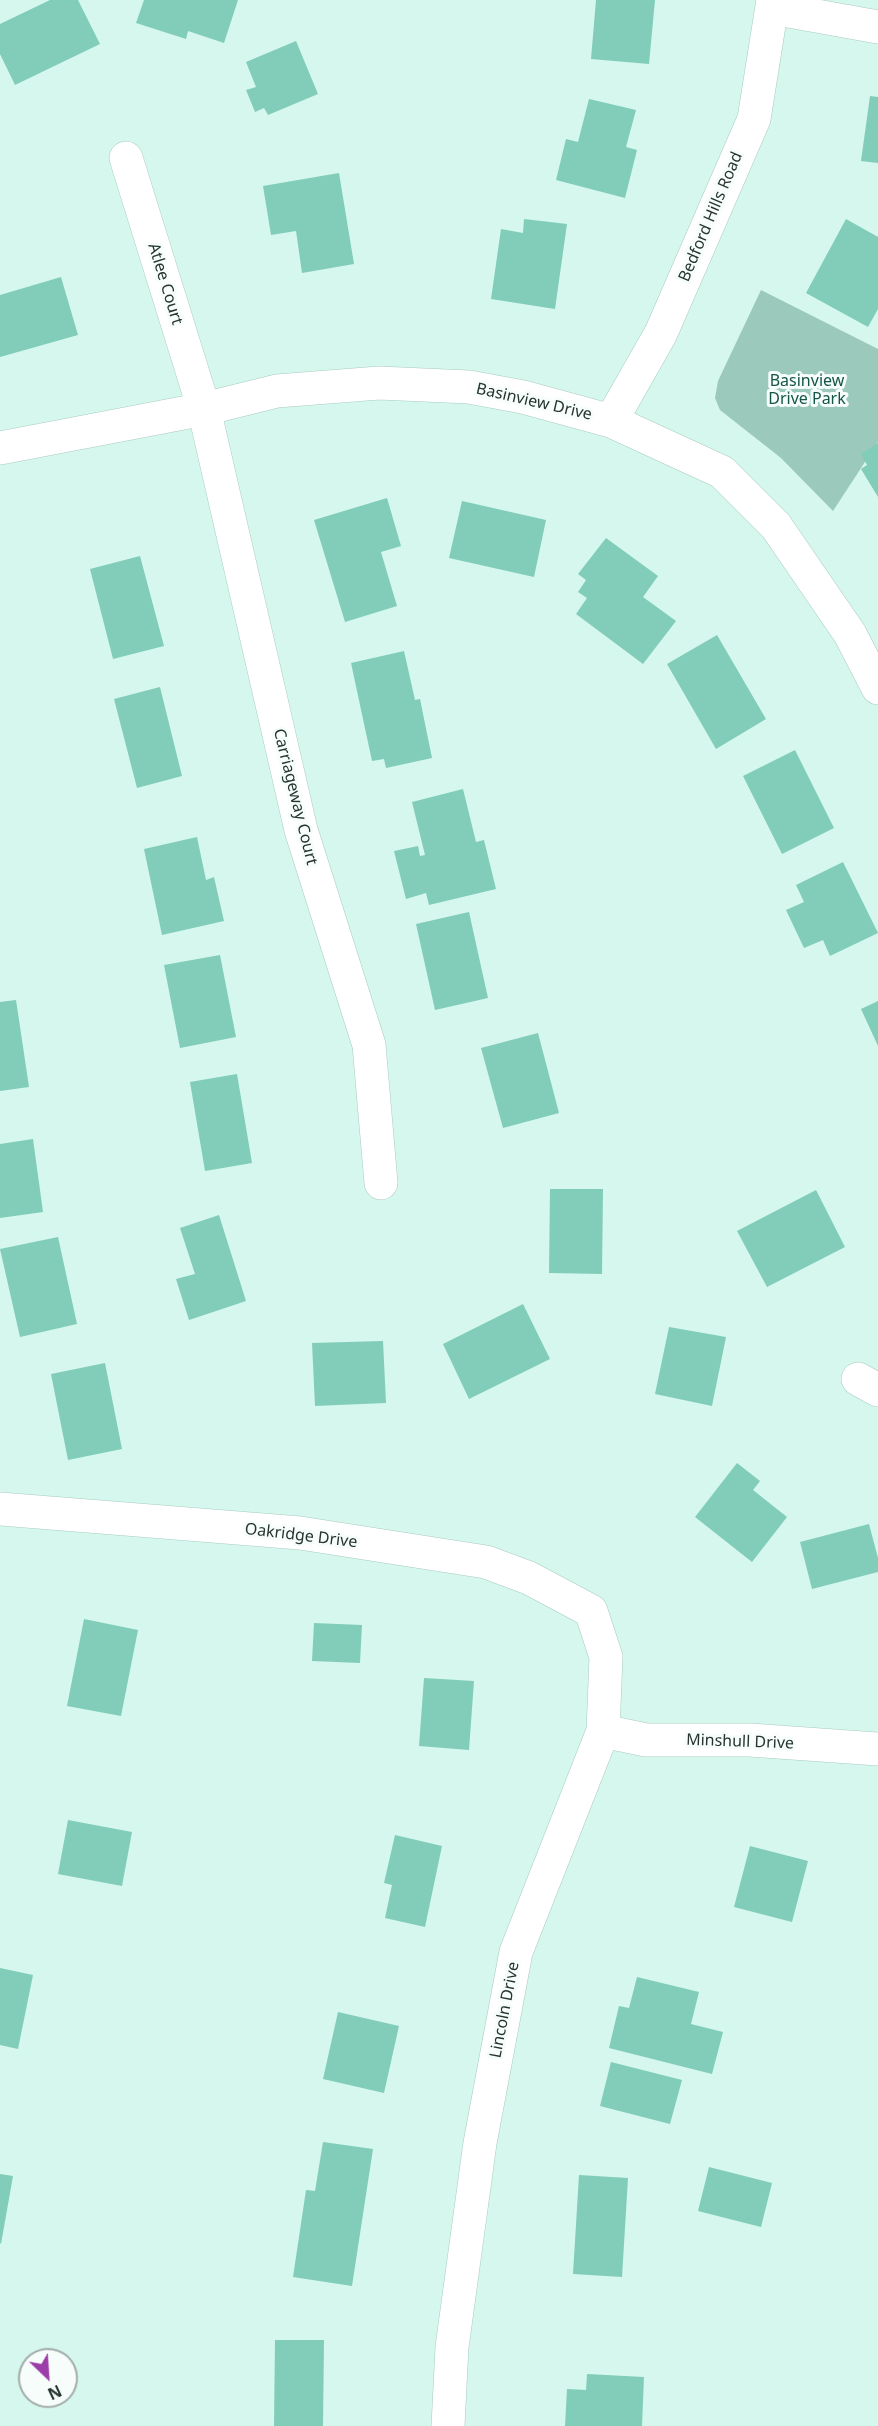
<!DOCTYPE html>
<style>
body{margin:0}
#map{position:relative;width:878px;height:2426px;overflow:hidden;background:#d5f7ed;font-family:"Noto Sans",sans-serif}
canvas{display:block}
.north{position:absolute;left:18px;top:2348px;width:60px;height:60px;box-sizing:border-box;background:#f6fdfb;border:2px solid #a3adaa;border-radius:50%;rotate:155deg;font-size:16px;font-weight:700;line-height:24px;text-align:center;color:#273430}
.north::after{content:'';display:block;margin:auto;width:21px;height:27px;background:#9b3ea9;clip-path:polygon(50% 0,100% 100%,50% 72%,0 100%)}
</style>
<div id="map">
<canvas width="878" height="2426"></canvas>
<div class="north">N</div>
</div>
<script>
const g = document.querySelector('canvas').getContext('2d');
g.lineJoin = 'round';
function paint(path, color) { g.fillStyle = color; g.fill(path, 'evenodd'); }
const toPath = rows => new Path2D(rows.map(r => 'M' + r).join(''));
function stroke(path, color, width, dash) { g.strokeStyle = color; g.lineWidth = width; g.lineCap = dash ? 'butt' : 'round'; g.setLineDash(dash || []); g.stroke(path); }
function label(font, color, halo, rows, align = 'center') {
  g.font = font + ' "Noto Sans",sans-serif'; g.lineWidth = 6; g.setLineDash([]); g.textBaseline = 'middle'; g.strokeStyle = halo; g.fillStyle = color; for (const [text, x, y, turn = 0] of rows) {
    g.save(); g.translate(x, y); g.rotate((+turn || 0) * Math.PI / 180); g.textAlign = isNaN(turn) ? turn : align; if (halo) g.strokeText(text, 0, 0); g.fillText(text, 0, 0); g.restore();
  }
}
const green = toPath([
 [761,290,878,349,878,442,833,511,781,458,720,410,715,398,718,381]
]);
const building = toPath([
 [50,0,78,0,100,44,15,85,0,54,0,24],
 [144,0,238,0,224,43,188,31,186,39,136,23],
 [596,0,655,0,649,64,591,59],
 [296,41,318,94,268,115,264,108,255,112,246,90,256,87,246,62],
 [870,96,878,97,878,163,861,161],
 [589,99,636,110,626,147,637,150,625,198,556,180,566,139,578,142],
 [339,173,354,264,302,273,296,231,271,235,263,186],
 [524,219,567,224,555,309,491,299,501,229,523,233],
 [846,219,878,237,878,309,868,327,806,293],
 [61,277,78,335,0,357,0,295],
 [878,443,878,497,861,469,867,465,861,454],
 [387,498,401,546,381,552,397,606,345,622,314,520],
 [462,501,546,520,534,577,449,558],
 [606,538,658,576,643,597,676,621,643,664,576,614,587,598,578,592,586,580,578,574],
 [140,556,164,646,113,659,90,569],
 [717,635,766,719,716,749,667,664],
 [404,651,415,700,420,699,432,758,386,768,384,759,372,761,351,663],
 [160,687,182,776,137,788,114,699],
 [795,750,834,828,782,854,743,776],
 [463,789,476,842,484,840,496,889,429,905,426,893,406,899,394,851,418,846,420,856,425,855,412,802],
 [197,837,206,880,214,877,224,921,162,935,144,849],
 [843,862,878,933,830,956,823,940,804,948,786,910,804,902,796,885],
 [469,912,488,998,435,1010,416,924],
 [220,955,236,1037,180,1048,164,965],
 [16,1000,29,1087,0,1091,0,1002],
 [878,1001,878,1046,861,1009],
 [538,1033,559,1113,503,1128,481,1048],
 [237,1074,252,1163,205,1171,190,1082],
 [33,1139,43,1212,0,1218,0,1144],
 [550,1189,603,1189,602,1274,549,1273],
 [816,1190,845,1247,767,1287,737,1231],
 [219,1215,246,1301,189,1320,176,1279,195,1274,180,1228],
 [58,1237,77,1324,20,1337,0,1249],
 [523,1304,550,1359,469,1399,443,1344],
 [669,1327,726,1337,712,1406,655,1394],
 [383,1341,386,1403,315,1406,312,1343],
 [105,1363,122,1449,68,1460,51,1374],
 [737,1463,760,1481,753,1490,787,1517,752,1562,695,1517],
 [869,1524,878,1558,878,1572,812,1589,800,1542],
 [84,1619,138,1630,121,1716,67,1706],
 [314,1623,362,1625,360,1663,312,1661],
 [424,1678,474,1681,469,1750,419,1746],
 [68,1820,132,1832,122,1886,58,1874],
 [395,1835,442,1846,425,1927,385,1918,392,1885,384,1883],
 [750,1846,808,1861,792,1922,734,1907],
 [0,1968,33,1975,18,2049,0,2045],
 [637,1977,699,1992,691,2024,723,2032,712,2074,609,2048,619,2006,629,2008],
 [338,2012,399,2026,384,2093,323,2079],
 [611,2062,682,2080,670,2124,600,2106],
 [323,2142,373,2149,352,2286,293,2277,306,2190,315,2191],
 [709,2167,772,2183,761,2227,698,2211],
 [0,2174,13,2176,1,2244,0,2243],
 [579,2175,628,2178,622,2277,573,2274],
 [275,2340,324,2340,323,2426,274,2426],
 [587,2374,644,2377,642,2426,565,2426,567,2389,586,2390]
]);
const minor = toPath([
 [772,8,878,27],
 [126,158,204,409,301,830,369,1045,381,1183],
 [611,421,661,333,754,119,773,0],
 [0,448,204,409,277,391,379,383,469,387,523,397,611,421,722,472,776,526,850,634,878,688],
 [858,1379,878,1390],
 [0,1509,300,1533,486,1562,529,1578,591,1611,606,1657,603,1731,516,1952,480,2143,452,2347,448,2426],
 [603,1731,646,1740,750,1740,878,1749]
]);
const streetNames = [
 ["Bedford Hills Road",711,217,-67],
 ["Atlee Court",165,284,73],
 ["Basinview Drive",534,402,13],
 ["Carriageway Court",295,797,76],
 ["Oakridge Drive",301,1536,7],
 ["Minshull Drive",740,1742,2],
 ["Lincoln Drive",505,2010,-79]
];
const parkNames = [
 ["Basinview",807,381],
 ["Drive Park",807,399]
];
paint(green, '#9bc9bc');
paint(building, '#81cdb9');
stroke(minor, '#a9cbc1', 34);
stroke(minor, '#fff', 33);
label('16px', '#273430', '#f6fdfb', streetNames);
label('16px', '#155547', '#f6fdfb', parkNames);
</script>
